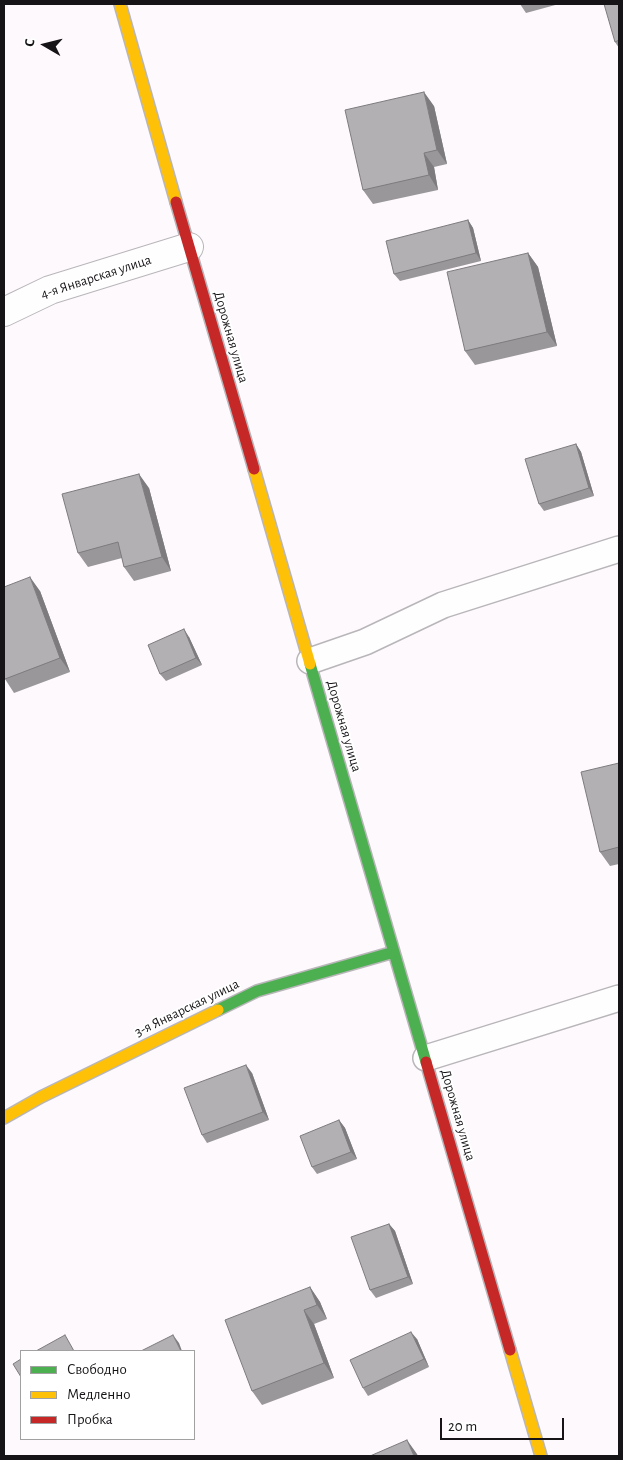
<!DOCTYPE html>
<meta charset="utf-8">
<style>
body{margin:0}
#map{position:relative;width:623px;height:1460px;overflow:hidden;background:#fdf9fd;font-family:"Alegreya Sans",sans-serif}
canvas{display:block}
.frame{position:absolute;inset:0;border:5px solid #171417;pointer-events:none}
.legend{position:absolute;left:20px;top:1350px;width:175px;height:90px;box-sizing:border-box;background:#fff;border:1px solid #a2a1a2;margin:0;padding:6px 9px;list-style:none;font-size:15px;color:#171417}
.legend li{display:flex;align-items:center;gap:10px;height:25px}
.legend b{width:25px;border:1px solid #a2a1a2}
.north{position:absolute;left:20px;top:20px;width:50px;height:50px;-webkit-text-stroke:4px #fff;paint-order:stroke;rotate:278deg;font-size:14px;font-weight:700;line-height:20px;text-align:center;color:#171417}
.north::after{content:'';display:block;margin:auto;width:18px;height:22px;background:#171417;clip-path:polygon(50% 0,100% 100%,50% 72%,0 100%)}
.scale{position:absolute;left:440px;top:1418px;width:124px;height:22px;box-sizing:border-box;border:2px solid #171417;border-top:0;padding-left:6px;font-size:15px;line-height:18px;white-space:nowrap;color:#171417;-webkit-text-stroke:4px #fff;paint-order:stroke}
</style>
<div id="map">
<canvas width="623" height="1460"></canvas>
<div class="frame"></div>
<ul class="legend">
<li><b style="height:6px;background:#4caf50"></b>Свободно</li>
<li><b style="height:6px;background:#ffc107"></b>Медленно</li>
<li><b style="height:6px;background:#c62828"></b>Пробка</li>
</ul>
<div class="north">С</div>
<div class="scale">20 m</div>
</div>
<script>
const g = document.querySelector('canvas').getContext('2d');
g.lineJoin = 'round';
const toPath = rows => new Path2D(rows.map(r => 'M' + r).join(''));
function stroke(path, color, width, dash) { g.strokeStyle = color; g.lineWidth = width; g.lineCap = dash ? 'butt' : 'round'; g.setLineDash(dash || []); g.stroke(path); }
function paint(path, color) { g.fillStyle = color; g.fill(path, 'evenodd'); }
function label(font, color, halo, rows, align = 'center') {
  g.font = font + ' "Alegreya Sans",sans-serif'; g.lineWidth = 4; g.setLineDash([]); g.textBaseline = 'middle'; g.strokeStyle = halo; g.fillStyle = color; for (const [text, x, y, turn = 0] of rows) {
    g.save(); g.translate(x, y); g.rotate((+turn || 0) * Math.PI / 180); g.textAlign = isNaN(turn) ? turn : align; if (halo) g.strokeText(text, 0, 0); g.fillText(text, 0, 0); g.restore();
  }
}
const lane = toPath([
 [310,661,365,642,443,605,619,549],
 [426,1058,619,998]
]);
const street = toPath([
 [4,312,50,290,189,247]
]);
const fast = toPath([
 [310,664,426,1062],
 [218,1010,257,991,394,952]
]);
const slow = toPath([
 [120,4,176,202],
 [254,469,310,664],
 [4,1118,41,1097,218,1010],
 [510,1350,541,1456]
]);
const jam = toPath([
 [176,202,254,469],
 [426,1062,510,1350]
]);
const wall = toPath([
 [520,4,559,4,526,13],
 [619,4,619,48,615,42],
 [434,106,447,164,434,167,438,190,373,204,363,190],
 [468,220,473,228,481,261,400,281,394,274],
 [528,253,538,267,557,346,475,365,465,351],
 [576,444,581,452,594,496,544,511,539,504],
 [149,488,171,571,134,581,124,567,122,558,88,567,78,553],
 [40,591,70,672,14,693,5,679],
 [189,637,202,665,166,681,160,674],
 [619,763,619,864,610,866,600,852],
 [252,1073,269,1120,207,1143,202,1135],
 [339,1120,345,1128,357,1159,317,1174,312,1167],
 [389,1224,395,1231,413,1284,376,1298,370,1290],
 [310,1287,320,1302,327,1319,314,1324,334,1378,262,1405,252,1391],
 [417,1339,429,1367,368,1396,363,1388]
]);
const shadedWall = toPath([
 [424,92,434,106,447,164,437,150],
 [424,153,434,167,438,190,429,175],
 [468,220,473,228,481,261,476,253],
 [528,253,538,267,557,346,547,332],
 [576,444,581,452,594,496,589,488],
 [139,474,149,488,171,571,162,557],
 [30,577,40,591,70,672,60,658],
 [184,629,189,637,202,665,196,658],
 [246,1065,252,1073,269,1120,263,1112],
 [339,1120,345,1128,357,1159,351,1152],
 [389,1224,395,1231,413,1284,408,1277],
 [310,1287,320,1302,327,1319,317,1305],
 [304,1310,314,1324,334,1378,324,1363],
 [411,1332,417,1339,429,1367,424,1359],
 [173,1335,179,1343,182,1351,181,1351],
 [407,1440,417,1454,418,1456,414,1456]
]);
const building = toPath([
 [604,4,619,4,619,40,615,42,604,4],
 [424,92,437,150,424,153,429,175,363,190,345,110,424,92],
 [468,220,476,253,394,274,386,241,468,220],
 [528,253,547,332,465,351,447,272,528,253],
 [576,444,589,488,539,504,525,459,576,444],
 [139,474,162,557,124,567,118,542,78,553,62,494,139,474],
 [30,577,60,658,5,679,4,677,4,587,30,577],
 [184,629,196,658,160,674,148,645,184,629],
 [619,763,619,847,600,852,581,772,619,763],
 [246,1065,263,1112,202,1135,184,1088,246,1065],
 [339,1120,351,1152,312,1167,300,1136,339,1120],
 [389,1224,408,1277,370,1290,351,1237,389,1224],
 [310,1287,317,1305,304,1310,324,1363,252,1391,225,1320,310,1287],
 [411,1332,424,1359,363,1388,350,1360,411,1332],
 [65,1335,74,1351,36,1351,65,1335],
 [173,1335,181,1351,141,1351,173,1335],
 [21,1359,21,1377,13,1364,21,1359],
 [407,1440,414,1456,370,1456,407,1440]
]);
const streetNames = [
 ["4-я Январская улица",96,277,-18],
 ["Дорожная улица",231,337,74],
 ["Дорожная улица",344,726,74],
 ["3-я Январская улица",187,1008,-26],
 ["Дорожная улица",458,1115,74]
];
stroke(lane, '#b9b6b9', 28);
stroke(street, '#b9b6b9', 30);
stroke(fast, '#b9b6b9', 14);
stroke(slow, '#b9b6b9', 14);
stroke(jam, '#b9b6b9', 14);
stroke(lane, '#fffeff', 25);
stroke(street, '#fffeff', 28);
stroke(fast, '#4caf50', 11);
stroke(slow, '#ffc107', 11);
stroke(jam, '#c62828', 11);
paint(wall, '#9a979a');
paint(shadedWall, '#7d7b7d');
paint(building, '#b3b0b3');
stroke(building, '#7d7b7d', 1);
label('14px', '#171417', '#fff', streetNames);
</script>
